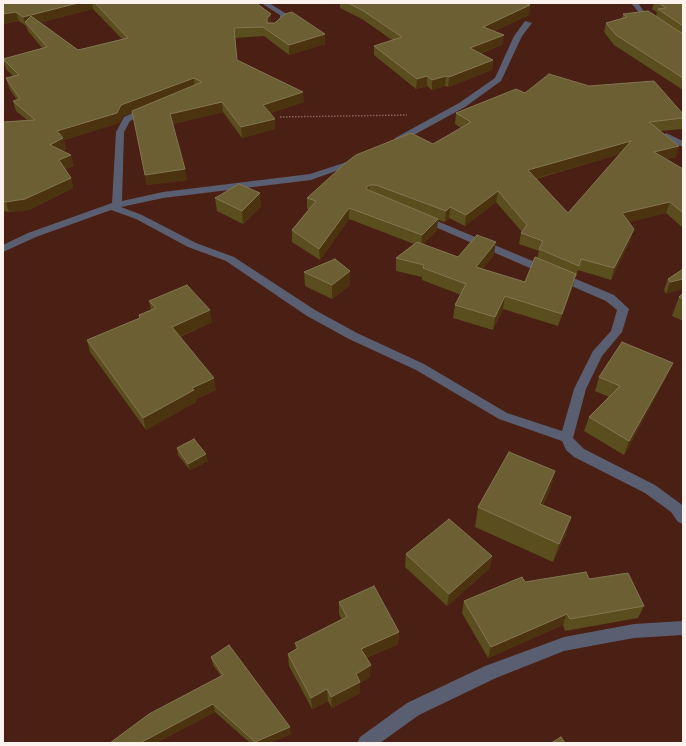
<!DOCTYPE html>
<style>
body{margin:0}
#map{position:relative;width:686px;height:746px;overflow:hidden;background:#4a1f14;font-family:Barlow,sans-serif}
canvas{display:block}
.frame{position:absolute;inset:0;border:4px solid #fef2ef;pointer-events:none}
</style>
<div id="map">
<canvas width="686" height="746"></canvas>
<div class="frame"></div>
</div>
<script>
const g = document.querySelector('canvas').getContext('2d');
g.lineJoin = 'round';
const toPath = rows => new Path2D(rows.map(r => 'M' + r).join(''));
function stroke(path, color, width, dash) { g.strokeStyle = color; g.lineWidth = width; g.lineCap = dash ? 'butt' : 'round'; g.setLineDash(dash || []); g.stroke(path); }
function paint(path, color) { g.fillStyle = color; g.fill(path, 'evenodd'); }
const path = toPath([
 [280,117,407,115]
]);
const minor = toPath([
 [261,3,269,3,285,13,288,19,278,29,272,29,272,25,280,18,280,15,261,3],
 [631,3,638,3,645,13,656,19,656,23,650,23,641,15,631,3],
 [525,21,532,23,522,36,501,81,465,107,401,142,395,142,395,138,459,103,495,78,514,36,525,21],
 [148,106,152,109,151,111,130,121,124,132,122,201,163,192,310,174,353,160,358,163,311,180,163,198,121,207,142,215,196,243,234,257,315,310,357,333,424,364,507,413,562,431,574,389,593,351,611,331,617,310,606,301,419,220,417,218,419,216,425,216,614,295,629,309,622,332,602,356,586,389,573,438,584,449,655,485,681,504,683,507,683,524,678,522,671,512,645,493,574,457,566,450,562,441,499,419,416,370,349,339,307,316,226,261,188,247,136,219,111,210,36,237,3,252,3,245,28,233,112,203,116,132,124,117,148,106],
 [666,133,683,141,683,147,663,138,662,136,666,133],
 [683,621,683,635,634,638,564,651,496,678,419,715,380,743,357,743,360,737,407,703,485,666,564,637,634,624,683,621]
]);
const wall = toPath([
 [3,3,256,3,271,14,271,23,325,44,289,55,264,36,235,38,237,60,304,102,270,113,275,129,242,138,223,112,173,124,187,180,147,185,133,112,123,116,119,123,64,140,66,149,62,151,74,166,65,169,71,178,73,188,29,210,9,212,3,211,3,122,27,120,16,111,13,101,17,100,9,88,6,78,13,76,6,69,3,59,42,48,28,31,26,26,19,21,3,24],
 [93,9,122,39,78,50,40,22],
 [340,3,524,3,530,5,529,15,494,31,503,44,480,54,493,60,492,70,448,87,445,86,432,90,427,86,416,89,374,55,374,46,392,40,362,19,340,8],
 [654,3,683,3,683,90,614,45,604,32,606,23,622,19,623,14,656,16,657,12,652,9],
 [589,86,683,114,683,129,660,131,676,157,666,159,683,169,683,228,666,213,629,222,630,241,611,280,578,270,576,277,575,277,573,286,558,326,503,309,493,330,453,318,455,305,461,295,422,280,422,277,396,271,396,258,414,244,349,219,320,260,292,242,292,230,309,209,307,209,307,198,433,144,461,128,455,124,456,113,525,93],
 [620,154,568,213,536,179],
 [496,202,522,232,521,233,519,244,539,251,537,258,525,282,482,269,494,255,458,257,423,244,437,230,438,220,445,222,449,218,465,226],
 [215,198,261,206,243,224,217,211],
 [683,269,666,294,664,290,668,279],
 [350,271,350,285,332,299,305,286,304,272],
 [683,293,683,321,672,316,679,297],
 [149,301,212,322,180,337,216,390,196,399,196,402,146,430,90,352,87,340,139,318,139,315,151,310],
 [667,376,624,455,584,431,589,417,609,397,595,391,599,377],
 [177,448,208,461,190,470,178,455],
 [555,471,550,490,543,505,571,517,565,536,553,562,475,527,478,507],
 [406,554,492,556,489,569,447,606,405,567],
 [589,579,644,606,638,618,565,631,563,625,488,658,462,613,464,601,525,582],
 [339,602,399,632,398,644,366,658,370,677,360,683,360,693,332,708,328,701,312,709,289,666,288,654,296,650,295,643,341,619,339,614],
 [211,657,291,734,270,743,250,743,215,712,156,743,110,743,221,676,213,665]
]);
const shadedWall = toPath([
 [78,3,92,3,93,9,29,26,25,22,26,26,23,17],
 [530,5,529,15,482,36,483,27],
 [16,12,19,21,3,24,3,14],
 [271,14,271,23,268,27,267,18],
 [325,34,325,44,289,55,289,45],
 [504,35,503,44,469,58,470,48],
 [493,60,492,70,448,87,449,77],
 [427,76,427,86,416,89,417,79],
 [446,76,445,86,432,90,432,80],
 [194,78,195,88,123,116,119,123,64,140,66,149,53,155,50,145,57,131,121,105],
 [303,92,304,102,263,115,263,105],
 [222,102,223,112,172,124,170,114],
 [275,119,275,129,242,138,241,127],
 [631,141,628,152,526,181,528,170],
 [679,146,676,157,651,163,654,152],
 [71,155,74,166,62,170,59,160],
 [185,169,187,180,147,185,145,175],
 [71,178,73,188,29,210,9,212,6,202],
 [369,185,369,196,366,189],
 [498,191,496,202,465,226,466,215],
 [260,193,261,206,243,224,242,211],
 [670,202,666,213,619,225,622,213],
 [450,207,449,218,445,222,446,211],
 [349,208,349,219,320,260,319,249],
 [438,219,437,230,421,247,422,235],
 [634,229,630,241,611,280,614,268],
 [496,242,494,255,474,280,476,267],
 [350,271,350,285,332,299,332,285],
 [576,274,573,286,558,326,562,314],
 [683,279,683,289,666,294,670,282],
 [505,296,503,309,493,330,495,317],
 [210,310,212,322,174,339,172,327],
 [673,363,667,376,624,455,629,441],
 [214,378,216,390,196,399,196,402,146,430,143,418,192,388],
 [206,454,208,461,190,470,188,464],
 [555,471,550,490,534,523,540,504],
 [571,517,565,536,553,562,559,544],
 [492,556,489,569,447,606,449,594],
 [567,614,563,625,488,658,491,647],
 [399,632,398,644,360,660,361,649],
 [371,665,370,677,360,683,360,693,332,708,331,697,356,674],
 [327,689,328,701,312,709,311,698],
 [213,704,215,712,156,743,140,743],
 [290,727,291,734,270,743,255,743,255,742]
]);
const building = toPath([
 [3,3,78,3,23,17,16,12,3,14,3,3],
 [95,3,256,3,271,14,267,18,267,23,275,23,285,14,292,12,325,34,289,45,263,27,234,28,237,60,303,92,263,105,275,119,241,127,222,102,170,114,185,169,145,175,132,111,202,82,194,78,121,105,117,113,57,131,63,138,50,145,71,155,59,160,71,178,25,199,6,202,3,201,3,122,35,120,13,101,20,99,6,78,19,75,3,59,47,47,25,22,31,16,78,50,128,38,95,3],
 [348,3,524,3,530,5,483,27,504,35,470,48,493,60,449,77,446,76,432,80,427,76,417,79,374,46,402,37,362,10,348,3],
 [659,3,683,3,683,26,658,9,666,8,659,3],
 [648,11,683,34,683,78,616,35,606,23,627,17,623,14,648,11],
 [549,74,589,86,654,81,683,114,683,118,649,122,679,146,654,152,683,169,683,213,670,202,622,213,634,229,614,268,581,259,579,266,539,249,543,241,521,233,527,225,498,191,466,215,450,207,446,211,376,185,369,185,366,189,438,219,422,235,349,208,319,249,292,230,316,201,307,198,348,161,356,155,411,133,433,144,471,122,456,113,516,89,525,93,549,74],
 [631,141,568,213,528,170,631,141],
 [239,184,260,193,242,211,215,198,239,184],
 [477,235,496,242,476,267,525,282,535,257,576,274,562,314,505,296,495,317,455,305,466,284,423,268,424,265,396,258,417,242,458,257,477,235],
 [335,259,350,271,332,285,304,272,335,259],
 [683,269,683,279,670,282,668,279,683,269],
 [187,285,210,310,172,327,214,378,192,388,194,390,143,418,87,340,140,318,139,315,156,308,149,301,187,285],
 [683,293,683,299,679,297,683,293],
 [622,342,673,363,629,441,589,417,620,386,599,377,622,342],
 [194,439,206,454,188,464,177,448,194,439],
 [509,452,555,471,540,504,571,517,559,544,478,507,509,452],
 [449,519,492,556,449,594,406,554,449,519],
 [586,572,589,579,628,573,644,606,570,619,567,614,491,647,464,601,522,577,525,582,586,572],
 [374,586,399,632,361,649,371,665,356,674,360,682,331,697,327,689,311,698,288,654,298,648,295,643,347,617,339,602,374,586],
 [229,645,290,727,255,742,213,704,140,743,110,743,149,714,223,675,211,657,229,645],
 [561,737,565,743,551,743,561,737]
]);
stroke(path, '#87675f', 1.5, [1.5, 1.5]);
paint(minor, '#5a5e71');
paint(wall, '#5a4d1e');
paint(shadedWall, '#4c3310');
paint(building, '#6c5f34');
stroke(building, '#837652', 1);
</script>
